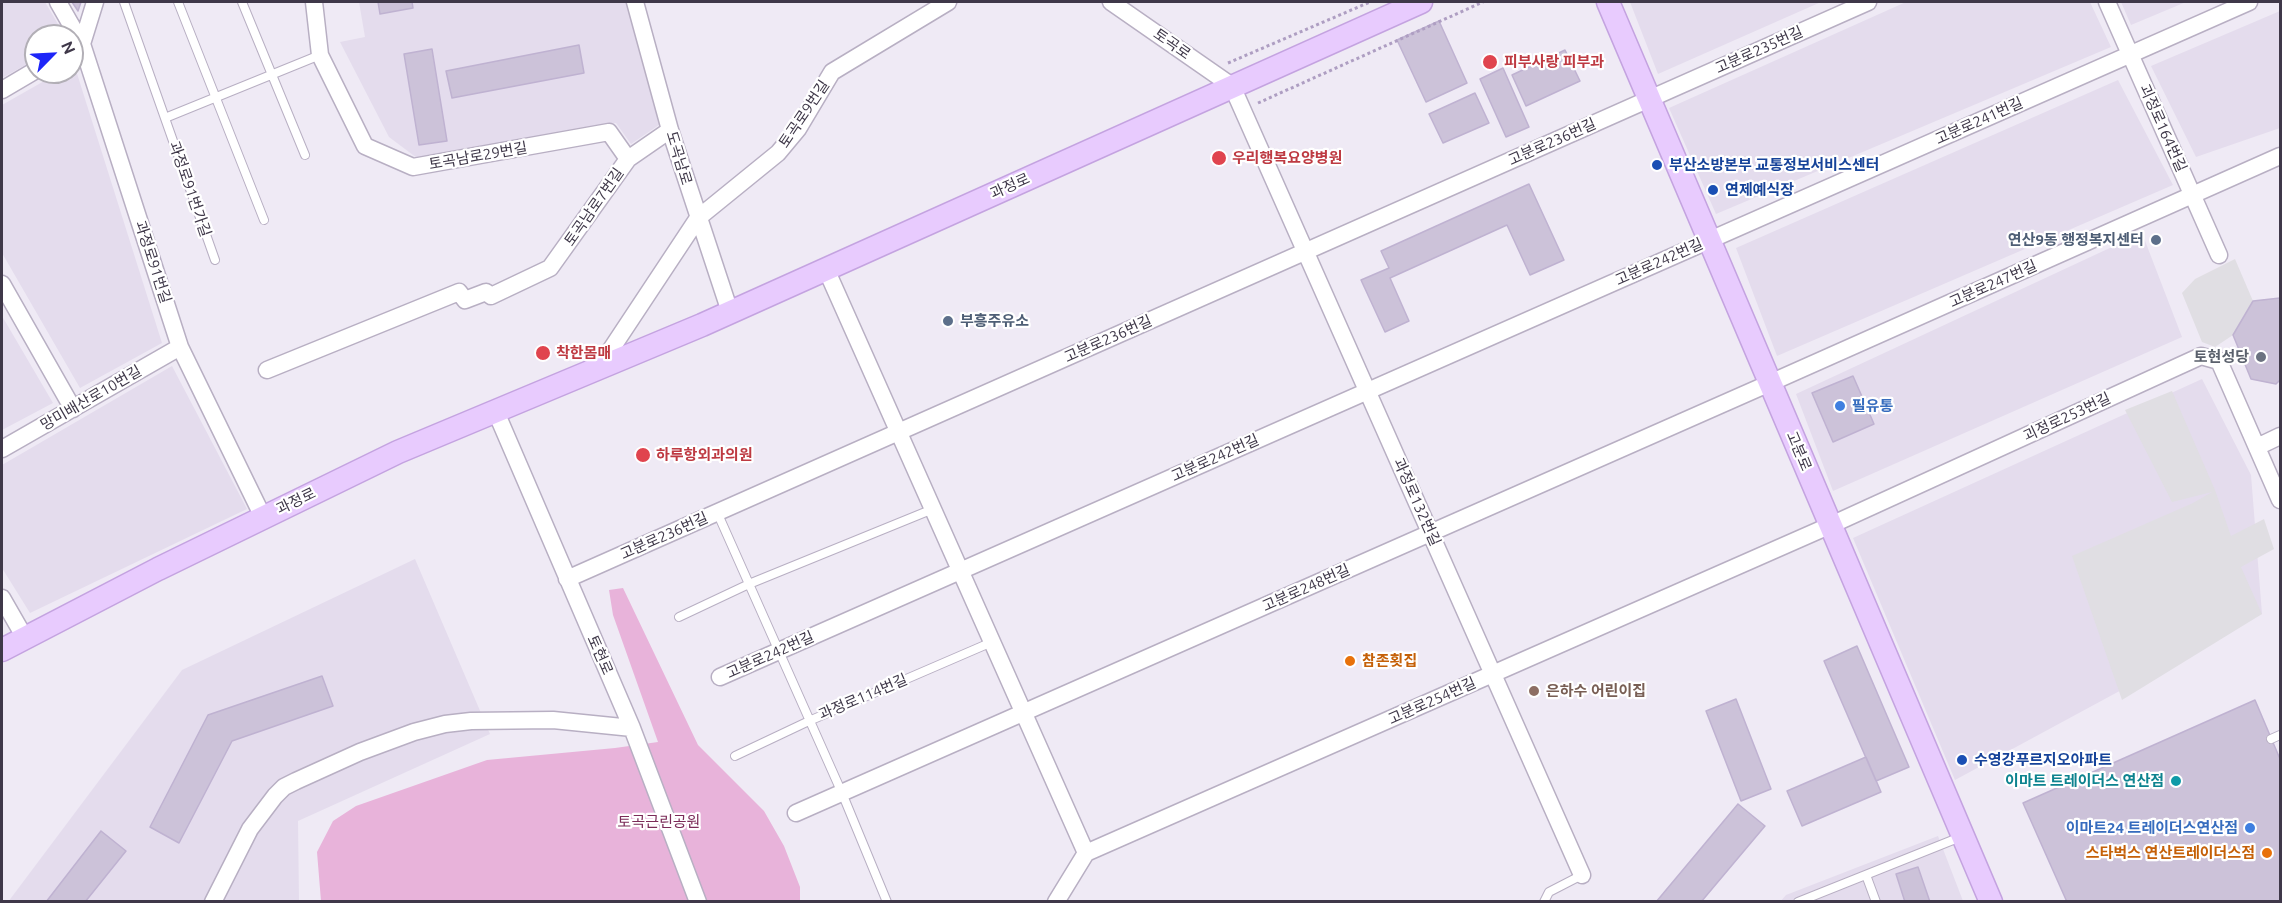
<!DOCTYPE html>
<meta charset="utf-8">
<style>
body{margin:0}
#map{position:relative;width:2282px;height:903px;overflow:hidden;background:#efeaf5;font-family:Ubuntu,sans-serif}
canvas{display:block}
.frame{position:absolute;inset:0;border:3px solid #3f3849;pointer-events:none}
.north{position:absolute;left:24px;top:24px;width:60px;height:60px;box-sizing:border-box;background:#fff;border:2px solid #b2afb6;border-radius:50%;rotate:66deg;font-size:16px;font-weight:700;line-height:24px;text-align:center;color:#3f3849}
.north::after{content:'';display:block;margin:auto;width:21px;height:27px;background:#1e26f8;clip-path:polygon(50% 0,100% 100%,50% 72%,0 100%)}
</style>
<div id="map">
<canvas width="2282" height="903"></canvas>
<div class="frame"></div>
<div class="north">N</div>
</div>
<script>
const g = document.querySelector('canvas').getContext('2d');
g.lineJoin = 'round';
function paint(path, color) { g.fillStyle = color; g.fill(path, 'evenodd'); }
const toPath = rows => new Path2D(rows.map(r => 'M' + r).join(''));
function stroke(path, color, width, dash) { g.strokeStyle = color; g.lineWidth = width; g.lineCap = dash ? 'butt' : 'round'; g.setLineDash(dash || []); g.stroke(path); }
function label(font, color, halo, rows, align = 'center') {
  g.font = font + ' Ubuntu,"Noto Sans KR",sans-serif'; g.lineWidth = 4.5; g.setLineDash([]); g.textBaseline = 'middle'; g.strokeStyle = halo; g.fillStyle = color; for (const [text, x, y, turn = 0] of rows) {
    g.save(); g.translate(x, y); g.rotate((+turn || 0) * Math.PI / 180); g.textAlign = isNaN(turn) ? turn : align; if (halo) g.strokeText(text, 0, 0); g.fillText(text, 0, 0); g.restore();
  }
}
const residential = toPath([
 [2,2,45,2,65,36,36,36,36,59,2,78],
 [359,2,634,2,659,125,631,144,616,123,417,158,389,137,340,42,365,37],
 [1630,2,1821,2,1658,74],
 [1906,2,2090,2,2111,47,1716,214,1669,108],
 [2121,2,2186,2,2131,25],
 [2280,11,2280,128,2196,157,2151,66],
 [74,64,162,343,80,388,2,253,2,105,60,72,72,72,72,65],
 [2118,80,2173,185,1777,356,1736,248],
 [2142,233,2182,337,1833,491,1796,394],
 [2,316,53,403,2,430],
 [172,366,247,509,30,613,2,568,2,465],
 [2202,379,2251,475,2262,614,1955,780,1853,538],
 [415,559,490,734,298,821,299,901,8,902,182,670],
 [1938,836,1963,901,1780,902,1786,895]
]);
const green = toPath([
 [623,588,698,745,764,811,784,846,800,887,800,901,321,901,317,852,333,821,356,806,487,760,615,748,658,742,613,615,609,590]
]);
const parking = toPath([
 [2235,259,2253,301,2233,335,2215,347,2202,342,2182,293,2195,279],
 [2172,391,2215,490,2231,536,2264,519,2274,549,2241,567,2262,614,2122,700,2072,556,2193,503,2212,492,2172,502,2125,410]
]);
const building = toPath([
 [72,2,81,2,78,11,72,2],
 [378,2,412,2,413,8,380,14,378,2],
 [1439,21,1467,83,1426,102,1397,40,1439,21],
 [579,45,584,73,452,98,446,71,579,45],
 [432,49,447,141,419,145,404,54,432,49],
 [1565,50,1580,81,1526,106,1512,75,1565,50],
 [1503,68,1529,127,1506,137,1480,79,1503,68],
 [1475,93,1489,123,1443,143,1429,114,1475,93],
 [1529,184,1564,260,1530,275,1507,225,1390,278,1409,321,1385,332,1361,280,1389,268,1381,251,1529,184],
 [2280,298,2280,380,2276,384,2251,379,2233,335,2253,301,2280,298],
 [1853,376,1874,424,1833,442,1812,393,1853,376],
 [1857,646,1909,767,1876,781,1824,661,1857,646],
 [322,676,333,706,232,741,179,843,150,827,208,715,322,676],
 [1736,699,1771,789,1741,801,1706,711,1736,699],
 [2255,700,2280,759,2280,902,2067,902,2023,803,2255,700],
 [1866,757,1881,792,1802,826,1787,791,1866,757],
 [1738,804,1765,826,1701,902,1656,902,1738,804],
 [101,831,126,851,85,902,46,902,101,831],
 [1918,867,1930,902,1905,902,1896,874,1918,867]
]);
const path = toPath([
 [1228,63,1370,2],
 [1258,103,1483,2]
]);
const service = toPath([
 [124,2,215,260],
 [178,2,264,220],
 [242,2,305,155],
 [165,118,320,55],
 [717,512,842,793,887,902],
 [679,617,749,584,933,509],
 [2271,739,2280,735],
 [735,756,809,721,992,642],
 [1866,875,1876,902],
 [1544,902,1549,892,1582,875],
 [1798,902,1963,836]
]);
const minor = toPath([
 [58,2,82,44,180,347,263,517],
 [314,2,320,55,365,146,413,167,609,132,628,159],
 [635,2,670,130,730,312],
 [1111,2,1232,86,1582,875],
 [2107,2,2219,255],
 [78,46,82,44,95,2],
 [2,90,36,70],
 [826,269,1086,853],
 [2,284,73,409],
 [598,369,698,218,778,153,798,129,832,72,948,2],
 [267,370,459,292,465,300,486,292,491,296,550,268,628,159,670,130],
 [496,412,632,728,698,902],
 [2257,447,2280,436],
 [2,449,180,347],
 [567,579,1868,2],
 [2,598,25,638],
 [720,677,2249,2],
 [796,813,1770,383,2280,156],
 [213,902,250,829,275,796,284,787,296,781,360,752,414,732,445,724,471,721,553,720,632,728],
 [1056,902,1086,853,1831,525,2201,356,2219,361,2280,500]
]);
const secondary = toPath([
 [1608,2,1991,902],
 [2,650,158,569,398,452,702,325,1421,2]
]);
const markers = [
 [1490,62,8,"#e0444e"],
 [1219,158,8,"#e0444e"],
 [1657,165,6,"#1a4fb4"],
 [1713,190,6,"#1a4fb4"],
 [2156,240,6,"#5c6f8a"],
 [948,321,6,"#5c6f8a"],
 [543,353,8,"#e0444e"],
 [2261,357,6,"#6b7280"],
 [1840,406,6,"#3f7fe0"],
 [643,455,8,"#e0444e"],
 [1350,661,6,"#e8710a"],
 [1534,691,6,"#8d6e63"],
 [1962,760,6,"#1a4fb4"],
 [2176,781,6,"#0f9aa8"],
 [2250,828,6,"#3f7fe0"],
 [2267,853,6,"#e8710a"]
];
const streetNames = [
 ["토곡로",1172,44,35],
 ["고분로235번길",1759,50,-24],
 ["토곡로9번길",804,114,-56],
 ["고분로241번길",1979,121,-24],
 ["괴정로164번길",2163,128,66],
 ["고분로236번길",1552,142,-24],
 ["토곡남로29번길",478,156,-10],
 ["도곡남로",679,158,73],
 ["과정로",1010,186,-24],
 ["과정로91번가길",190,189,71],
 ["토곡남로7번길",594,207,-55],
 ["과정로91번길",153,262,72],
 ["고분로242번길",1659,262,-24],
 ["고분로247번길",1993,284,-24],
 ["고분로236번길",1108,339,-24],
 ["망미배산로10번길",91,398,-30],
 ["괴정로253번길",2067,417,-25],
 ["고분로",1799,451,67],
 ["고분로242번길",1215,458,-24],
 ["과정로",296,501,-26],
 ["과정로132번길",1417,502,66],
 ["고분로236번길",664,536,-24],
 ["고분로248번길",1306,588,-24],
 ["토현로",600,655,66],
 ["고분로242번길",770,655,-24],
 ["과정로114번길",863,697,-23],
 ["고분로254번길",1432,701,-24]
];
const healthNames = [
 ["피부사랑 피부과",1504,62],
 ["우리행복요양병원",1232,158],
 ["착한몸매",556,353],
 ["하루항외과의원",656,455]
];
const transitNames = [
 ["부산소방본부 교통정보서비스센터",1669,165],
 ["연제예식장",1725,190],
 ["수영강푸르지오아파트",1974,760]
];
const serviceNames = [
 ["연산9동 행정복지센터",2144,240],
 ["부흥주유소",960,321,"left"]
];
const worshipNames = [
 ["토현성당",2249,357]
];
const shopNames = [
 ["필유통",1852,406],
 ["이마트24 트레이더스연산점",2238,828,"right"]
];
const foodNames = [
 ["참존횟집",1362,661],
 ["스타벅스 연산트레이더스점",2255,853,"right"]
];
const educationNames = [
 ["은하수 어린이집",1546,691]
];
const cultureNames = [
 ["이마트 트레이더스 연산점",2164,781]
];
const parkNames = [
 ["토곡근린공원",659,822]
];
paint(residential, '#e4dced');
paint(green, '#e8b3da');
paint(parking, '#e0dee3');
paint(building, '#ccc2d9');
stroke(building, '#bfb2d1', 1.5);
stroke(service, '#b8afc3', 10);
stroke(minor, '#b8afc3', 19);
stroke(secondary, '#c4a3e0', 25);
stroke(path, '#ae9ec2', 3, [3, 3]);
stroke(service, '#fff', 8);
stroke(minor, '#fff', 16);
stroke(secondary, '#e8cbfe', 22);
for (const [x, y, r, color] of markers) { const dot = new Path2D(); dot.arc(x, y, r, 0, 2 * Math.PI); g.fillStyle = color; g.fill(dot); stroke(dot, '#fff', 2); }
label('15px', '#3f3849', '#fff', streetNames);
label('bold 15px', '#be3a42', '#fff', healthNames, 'left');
label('bold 15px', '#164399', '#fff', transitNames, 'left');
label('bold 15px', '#4e5e75', '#fff', serviceNames, 'right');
label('bold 15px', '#5b616d', '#fff', worshipNames, 'right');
label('bold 15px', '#366cbe', '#fff', shopNames, 'left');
label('bold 15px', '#c56008', '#fff', foodNames, 'left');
label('bold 15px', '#785e54', '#fff', educationNames, 'left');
label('bold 15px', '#0d838f', '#fff', cultureNames, 'right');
label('15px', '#7b2b58', '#fff', parkNames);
</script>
